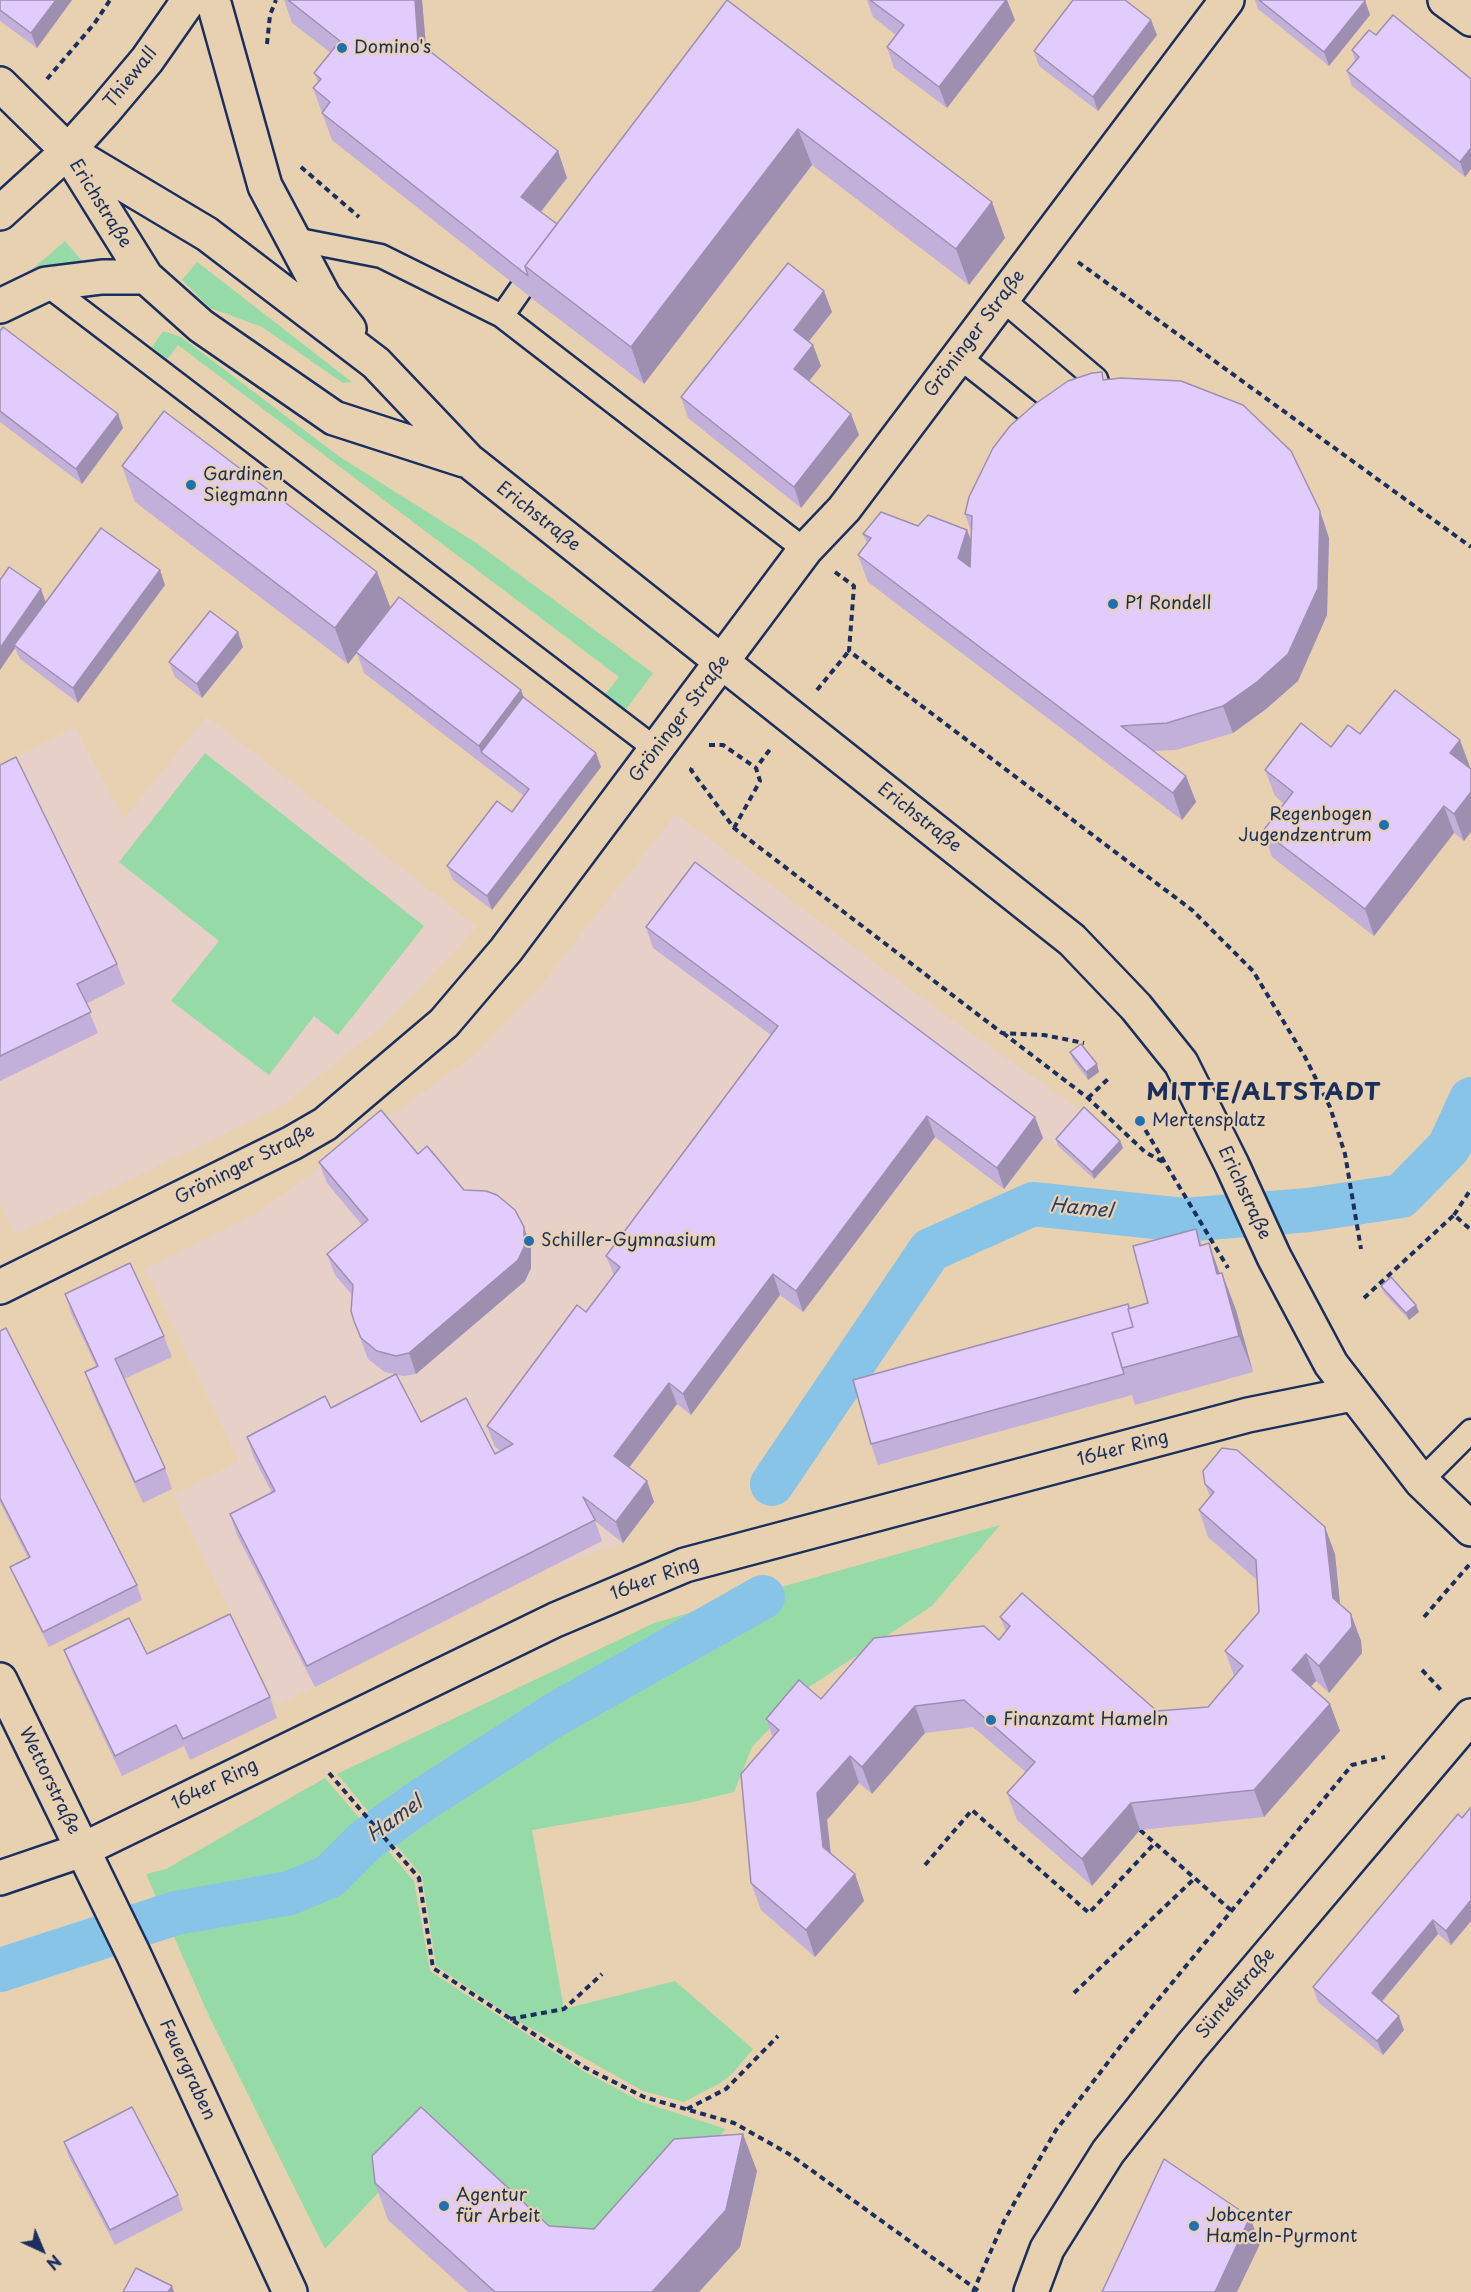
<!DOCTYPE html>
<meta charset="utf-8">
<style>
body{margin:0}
#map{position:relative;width:1471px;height:2292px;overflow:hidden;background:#e8d1b1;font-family:"Playpen Sans",sans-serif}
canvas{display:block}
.north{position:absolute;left:12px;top:2220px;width:60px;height:60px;-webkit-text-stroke:4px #e8d1b1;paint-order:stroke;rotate:136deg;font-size:16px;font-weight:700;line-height:24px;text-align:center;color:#1b2f5e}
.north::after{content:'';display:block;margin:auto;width:21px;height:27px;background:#1b2f5e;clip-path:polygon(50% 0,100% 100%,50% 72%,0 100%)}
</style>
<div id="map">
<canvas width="1471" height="2292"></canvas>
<div class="north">N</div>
</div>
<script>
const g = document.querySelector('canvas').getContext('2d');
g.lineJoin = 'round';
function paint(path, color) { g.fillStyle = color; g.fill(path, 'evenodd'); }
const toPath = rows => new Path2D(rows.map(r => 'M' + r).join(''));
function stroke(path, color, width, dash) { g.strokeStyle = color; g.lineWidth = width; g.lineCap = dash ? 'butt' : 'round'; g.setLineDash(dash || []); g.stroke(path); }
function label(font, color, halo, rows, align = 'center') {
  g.font = font + ' "Playpen Sans",sans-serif'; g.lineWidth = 4.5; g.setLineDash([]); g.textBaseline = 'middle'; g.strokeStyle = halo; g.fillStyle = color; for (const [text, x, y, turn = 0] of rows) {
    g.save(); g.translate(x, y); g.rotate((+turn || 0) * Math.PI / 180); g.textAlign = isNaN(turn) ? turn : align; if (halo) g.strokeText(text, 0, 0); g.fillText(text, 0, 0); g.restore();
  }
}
const built = toPath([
 [207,716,477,927,386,1023,282,1106,15,1235,0,1205,0,765,75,727,124,819],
 [676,814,930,1004,1087,1115,1123,1148,1094,1179,1058,1146,1043,1138,1004,1189,935,1137,803,1312,780,1295,691,1415,676,1404,622,1477,654,1502,623,1543,544,1570,277,1706,173,1495,239,1461,145,1269,257,1213,476,1054,533,995]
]);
const green = toPath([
 [65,241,89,269,22,278],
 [197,262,205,268,352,382,343,383,262,327,210,308,182,280],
 [163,331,181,337,340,457,478,544,653,673,624,712,603,697,619,677,178,345,166,361,152,347],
 [205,753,424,926,338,1035,314,1016,269,1075,171,1001,219,941,119,862],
 [1000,1525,932,1606,809,1687,752,1747,734,1792,693,1802,532,1830,564,2009,675,1981,753,2049,732,2074,720,2083,684,2102,643,2091,518,2021,436,1966,422,1876,337,1774,654,1623],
 [325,1778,414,1881,430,1971,585,2072,642,2102,726,2129,609,2256,565,2258,431,2137,325,2249,209,2016,146,1874,166,1869]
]);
const canal = toPath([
 [772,1484,930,1250,1033,1204,1183,1220,1309,1210,1401,1196,1449,1147,1471,1099],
 [0,1970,176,1913,290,1893,330,1876,365,1841,416,1804,556,1714,763,1597]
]);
const path = toPath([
 [267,44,270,15,276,0],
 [47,79,94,24,110,0],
 [301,167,359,217],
 [1078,262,1471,547],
 [835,572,854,586,849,651,1192,910,1253,971,1305,1057,1330,1107,1345,1154,1361,1249],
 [817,690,849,651],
 [709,745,723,745,756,768],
 [692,768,691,770,734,828,1002,1033,1044,1035,1084,1043],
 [734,828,760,781,756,768,771,748],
 [1003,1033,1088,1098,1145,1152,1165,1163],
 [1088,1098,1109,1078],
 [1140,1121,1228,1268],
 [1454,1215,1471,1189],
 [1364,1298,1454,1215,1471,1230],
 [1424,1617,1469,1565],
 [1422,1670,1443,1692],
 [329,1773,419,1878,433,1968,584,2067,644,2097,734,2123,789,2154,980,2292],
 [1140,1830,1233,1912],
 [925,1865,972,1810,1089,1913,1155,1843],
 [1074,1993,1195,1878],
 [510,2019,564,2009,602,1974],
 [687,2109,726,2089,778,2036],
 [973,2292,1004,2221,1056,2130,1129,2035,1352,1765,1385,1757]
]);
const service = toPath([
 [294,239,381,256,502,316,805,550],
 [46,284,657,750],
 [1002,299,1096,379,1102,399],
 [502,316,537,266],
 [959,357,1031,414,1044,431],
 [1421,1481,1471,1431]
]);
const pedestrian = toPath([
 [0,84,68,151]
]);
const minor = toPath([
 [1445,0,1471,19],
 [0,1287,292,1143,325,1124,444,1023,506,950,805,550,844,509,1227,0],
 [0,1680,133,1953,290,2292],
 [0,1878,82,1850,555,1620,685,1565,1248,1415,1352,1394]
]);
const secondary = toPath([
 [1031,2292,1047,2249,1108,2152,1191,2047,1471,1716]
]);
const primary = toPath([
 [213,0,265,186,324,297,349,329],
 [68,151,207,234,376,363,469,461,1072,940,1136,1007,1181,1063,1232,1165,1274,1257,1331,1364,1421,1481,1471,1529],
 [70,155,146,277,201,326,334,418,464,460],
 [0,213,68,151,104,111,147,60,189,0],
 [0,306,46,284,102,277,146,277]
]);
const wall = toPath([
 [0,0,72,0,37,48,0,21],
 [284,0,422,0,426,48,558,151,567,178,541,212,557,224,727,0,1005,238,969,285,812,165,644,384,538,303,332,140,313,88,318,82,314,73,331,53,292,23],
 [867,0,1007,0,1015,20,947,108,894,68,887,47,896,35,873,17],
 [1255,0,1365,0,1370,15,1329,66,1258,9],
 [1157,35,1098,111,1039,66,1034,51],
 [1376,35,1471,79,1471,169,1465,177,1352,86,1347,71,1355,61,1352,50],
 [832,312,809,341,813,345,821,366,809,381,851,414,859,435,801,508,688,418,681,397],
 [0,331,118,414,123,428,82,484,0,422],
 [1105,380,1320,511,1329,538,1327,615,1298,681,1266,709,1233,733,1176,750,1154,751,1186,776,1196,802,1182,820,868,582,858,555,867,543,863,534,918,526,967,530,971,540,971,531,965,514],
 [122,466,377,572,390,608,523,697,596,753,601,767,492,910,453,880,447,866,512,812,524,796,364,673,357,653,348,664,135,502],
 [160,570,165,585,78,703,20,659,15,648,0,670,0,580,46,602],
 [243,647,202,698,175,677,169,662],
 [1360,734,1470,767,1469,768,1471,769,1471,832,1464,841,1454,833,1374,936,1272,857,1263,831,1284,804,1275,796,1265,770,1331,747],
 [0,765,117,964,125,984,86,1004,98,1033,0,1081],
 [646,927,1043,1138,1004,1189,935,1137,803,1312,780,1295,691,1415,677,1404,629,1467,647,1481,654,1502,623,1543,595,1521,602,1541,315,1687,237,1535,230,1514,272,1493,254,1458,247,1437,331,1408,395,1374,385,1372,368,1359,354,1321,353,1296,335,1275,327,1254,362,1225,327,1183,319,1162,418,1154,464,1190,524,1227,531,1248,531,1268,525,1281,416,1374,404,1376,397,1375,421,1422,495,1454,501,1451,495,1447,487,1426,586,1312,614,1275,606,1256,771,1035,653,948],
 [1070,1052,1099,1072,1088,1080,1073,1060],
 [1056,1139,1120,1141,1123,1148,1094,1179,1058,1146],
 [1196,1229,1202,1245,1220,1274,1236,1310,1253,1372,1135,1405,1132,1395,878,1465,871,1444,1130,1308,1148,1303],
 [1381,1286,1419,1312,1409,1320,1384,1293],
 [65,1294,164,1336,172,1357,124,1379,165,1468,172,1489,143,1503,92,1392,85,1372,96,1366,72,1315],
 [0,1331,137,1585,142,1600,49,1647,16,1581,10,1567,28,1558,0,1502],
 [1205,1484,1335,1554,1340,1604,1351,1614,1361,1641,1362,1653,1329,1693,1316,1681,1311,1687,1330,1704,1340,1731,1264,1817,1140,1830,1092,1886,1017,1820,1007,1793,1026,1772,973,1727,925,1733,872,1794,859,1783,827,1820,831,1853,855,1874,864,1901,815,1957,761,1910,751,1883,773,1738,766,1719,821,1699,999,1640,1006,1631,1000,1617,1157,1711,1208,1707,1234,1676,1225,1651,1259,1612,1257,1580,1208,1537,1199,1510,1210,1497],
 [64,1650,147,1654,270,1697,277,1718,190,1760,184,1746,122,1776,72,1671],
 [1471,1807,1471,1921,1451,1945,1438,1934,1382,2002,1404,2030,1383,2055,1318,2002,1313,1987],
 [64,2142,178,2195,183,2210,115,2245,69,2157],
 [757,2171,740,2247,699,2292,468,2292,388,2220,375,2183,549,2226,594,2229]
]);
const shadedWall = toPath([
 [56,0,72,0,37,48,31,33],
 [415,0,422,0,428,69,418,42],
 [1006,0,1007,0,1015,20,947,108,939,87],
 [1365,1,1370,15,1329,66,1324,52],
 [1151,20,1157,35,1098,111,1093,97],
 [798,129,812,165,644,384,631,347],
 [1471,148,1471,169,1465,177,1460,162],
 [558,151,567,178,531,224,521,197],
 [992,202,1005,238,969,285,956,249],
 [824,291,832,312,801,351,794,330],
 [813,345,821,366,802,390,794,369],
 [118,414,123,428,82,484,76,469],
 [851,414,859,435,801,508,794,487],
 [1320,511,1329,538,1327,615,1298,681,1266,709,1233,733,1223,706],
 [967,530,977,556,968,585,958,558],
 [160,570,165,585,78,703,73,688],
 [377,572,391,609,348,664,335,628],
 [41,589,46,603,14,645,15,648,0,670,0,648],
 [238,632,243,647,202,698,197,684],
 [521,690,529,711,481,752,479,746],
 [1460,740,1470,767,1460,779,1450,753],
 [596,753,601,767,492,910,487,896],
 [1186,776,1196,802,1182,820,1173,793],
 [1471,792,1471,832,1464,841,1454,814],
 [1444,806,1454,833,1374,936,1365,909],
 [1097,1064,1099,1072,1088,1080,1086,1072],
 [927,1116,935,1137,803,1312,796,1291],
 [1035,1117,1043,1138,1004,1189,997,1168],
 [1120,1141,1123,1148,1094,1179,1092,1172],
 [524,1227,531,1248,531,1268,525,1281,416,1374,409,1353],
 [1209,1243,1222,1280,1217,1274],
 [1222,1273,1236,1310,1253,1372,1239,1336],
 [773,1274,780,1295,691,1415,683,1394],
 [1416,1305,1419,1312,1409,1320,1406,1313],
 [669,1383,677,1404,622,1477,614,1456],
 [647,1481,654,1502,623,1543,616,1522],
 [1325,1527,1335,1554,1342,1624,1333,1598],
 [1351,1614,1361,1641,1362,1653,1329,1693,1319,1666],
 [1306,1654,1316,1681,1301,1697,1292,1670],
 [1330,1704,1340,1731,1264,1817,1254,1790],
 [915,1706,925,1733,872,1794,862,1767],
 [850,1756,859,1783,827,1820,833,1874,823,1847,817,1793],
 [1131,1803,1140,1830,1092,1886,1082,1859],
 [855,1874,864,1901,815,1957,806,1930],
 [1471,1900,1471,1921,1451,1945,1446,1931],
 [1433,1920,1438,1934,1377,2007,1372,1993],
 [1399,2016,1404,2030,1383,2055,1377,2041],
 [743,2134,757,2171,740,2247,699,2292,652,2292],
 [1250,2217,1260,2244,1237,2292,1215,2292],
 [172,2286,174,2292,168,2292]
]);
const building = toPath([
 [0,0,56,0,31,33,0,10,0,0],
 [288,0,415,0,418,42,558,151,521,197,557,224,525,266,528,276,322,113,330,102,313,88,321,79,314,73,340,41,288,0],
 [727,0,992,202,956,249,798,129,631,347,525,266,727,0],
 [870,0,1006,0,939,87,887,47,904,25,870,0],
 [1073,0,1125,0,1151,20,1093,97,1034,51,1073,0],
 [1259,0,1365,0,1365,1,1324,52,1259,0],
 [1393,15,1471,79,1471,148,1460,162,1347,71,1359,57,1352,50,1369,30,1376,35,1393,15],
 [788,263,824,291,794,330,813,345,794,369,851,414,794,487,681,397,788,263],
 [3,327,118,414,76,469,0,411,0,331,3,327],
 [1102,372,1103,380,1121,378,1181,381,1243,405,1291,451,1320,511,1318,588,1288,654,1257,682,1223,706,1167,723,1121,726,1186,776,1173,793,858,555,871,538,863,534,881,512,918,526,928,515,967,530,958,558,970,567,972,516,965,514,969,497,993,448,1010,426,1035,404,1068,381,1092,373,1102,372],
 [164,411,377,572,335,628,122,466,164,411],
 [101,528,160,570,73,688,14,645,101,528],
 [9,567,41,589,0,648,0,580,9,567],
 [399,597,521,690,479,746,356,652,399,597],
 [210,611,238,632,197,684,169,662,210,611],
 [1395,690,1460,740,1450,753,1471,769,1471,792,1454,814,1444,806,1365,909,1263,831,1293,792,1265,770,1301,723,1331,747,1348,725,1360,734,1395,690],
 [523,697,596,753,487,896,447,866,497,801,512,812,529,789,481,752,523,697],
 [16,757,117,964,77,984,91,1012,0,1056,0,765,16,757],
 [695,862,1035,1117,997,1168,927,1116,796,1291,773,1274,683,1394,669,1383,614,1456,647,1481,616,1522,583,1497,595,1520,307,1666,230,1514,275,1491,247,1437,325,1396,331,1408,396,1374,421,1422,466,1398,495,1454,513,1444,487,1426,577,1305,586,1312,620,1267,606,1256,778,1026,646,927,695,862],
 [1081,1044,1097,1064,1086,1072,1070,1052,1081,1044],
 [1084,1107,1120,1141,1092,1172,1056,1139,1084,1107],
 [381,1110,418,1154,427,1146,464,1190,486,1191,497,1195,515,1210,524,1227,524,1247,518,1260,409,1353,396,1356,377,1351,361,1338,354,1321,351,1311,353,1285,327,1254,368,1220,319,1162,381,1110],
 [1196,1229,1200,1246,1209,1243,1217,1274,1222,1273,1239,1336,1122,1368,1112,1333,1133,1327,1128,1309,1148,1303,1133,1246,1196,1229],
 [130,1263,164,1336,115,1359,165,1468,135,1482,85,1372,98,1366,65,1294,130,1263],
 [1391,1277,1416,1305,1406,1313,1381,1286,1391,1277],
 [1128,1304,1129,1308,1128,1309,1133,1327,1112,1333,1124,1374,871,1444,853,1380,1128,1304],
 [6,1328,137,1585,43,1632,10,1567,30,1557,0,1498,0,1331,6,1328],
 [1222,1448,1237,1450,1325,1527,1333,1598,1351,1614,1352,1627,1319,1666,1306,1654,1292,1670,1330,1704,1254,1790,1131,1803,1082,1859,1007,1793,1035,1762,964,1700,915,1706,862,1767,850,1756,817,1793,823,1847,855,1874,806,1930,751,1883,741,1774,779,1730,766,1719,799,1680,821,1699,874,1638,984,1626,999,1640,1010,1626,1000,1617,1022,1593,1157,1711,1208,1707,1243,1666,1225,1651,1259,1612,1256,1560,1199,1510,1214,1492,1205,1484,1203,1471,1222,1448],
 [230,1614,270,1697,183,1739,176,1725,115,1756,64,1650,129,1618,147,1654,230,1614],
 [1471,1807,1471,1900,1446,1931,1433,1920,1372,1993,1399,2016,1377,2041,1313,1987,1458,1814,1462,1818,1471,1807],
 [132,2107,178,2195,110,2230,64,2142,132,2107],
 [421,2107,549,2226,594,2229,674,2139,743,2134,726,2210,652,2292,495,2292,375,2183,372,2156,421,2107],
 [1164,2159,1250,2217,1215,2292,1102,2292,1164,2159],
 [136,2268,172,2286,168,2292,123,2292,136,2268]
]);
const markers = [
 [342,48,6,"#1f6fb2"],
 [191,485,6,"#1f6fb2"],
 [1113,604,6,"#1f6fb2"],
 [1384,825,6,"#1f6fb2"],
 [1140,1121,6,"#1f6fb2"],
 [529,1241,6,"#1f6fb2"],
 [991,1720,6,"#1f6fb2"],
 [444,2206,6,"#1f6fb2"],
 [1194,2226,6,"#1f6fb2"]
];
const poiNames = [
 ["Domino's",354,48],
 ["Gardinen",203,475],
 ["Siegmann",203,496],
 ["P1 Rondell",1125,604],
 ["Regenbogen",1372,815,"right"],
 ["Jugendzentrum",1372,836,"right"],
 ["Mertensplatz",1152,1121],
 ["Schiller-Gymnasium",541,1241],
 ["Finanzamt Hameln",1003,1720],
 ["Agentur",456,2196],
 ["für Arbeit",456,2217],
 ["Jobcenter",1206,2216],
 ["Hameln-Pyrmont",1206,2237]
];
const streetNames = [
 ["Thiewall",131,78,-51],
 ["Erichstraße",100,204,58],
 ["Gröninger Straße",975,334,-53],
 ["Erichstraße",538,517,38],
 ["Gröninger Straße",680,719,-53],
 ["Erichstraße",919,818,38],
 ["Gröninger Straße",245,1165,-27],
 ["Erichstraße",1244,1193,65],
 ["164er Ring",1123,1449,-15],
 ["164er Ring",655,1579,-21],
 ["Wettorstraße",49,1781,64],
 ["164er Ring",215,1785,-26],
 ["Süntelstraße",1236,1994,-50],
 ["Feuergraben",187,2070,65]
];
const waterNames = [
 ["Hamel",1081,1209,6],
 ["Hamel",395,1820,-36]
];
const districtNames = [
 ["MITTE/ALTSTADT",1264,1093]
];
paint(built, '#e6d0c8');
paint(green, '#96dba7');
stroke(canal, '#87c4e7', 44);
stroke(service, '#1b2f5e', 27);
stroke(pedestrian, '#1b2f5e', 38);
stroke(minor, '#1b2f5e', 38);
stroke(secondary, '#1b2f5e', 38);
stroke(primary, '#1b2f5e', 38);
stroke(path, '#1b2f5e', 4, [6, 4.5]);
stroke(service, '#e8d1b1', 22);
stroke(pedestrian, '#e8d1b1', 33);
stroke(minor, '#e8d1b1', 33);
stroke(secondary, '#e8d1b1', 33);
stroke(primary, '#e8d1b1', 33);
paint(wall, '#c2afda');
paint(shadedWall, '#9e8fb1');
paint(building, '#e1ccfd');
stroke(building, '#9e8fb1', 1.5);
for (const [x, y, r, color] of markers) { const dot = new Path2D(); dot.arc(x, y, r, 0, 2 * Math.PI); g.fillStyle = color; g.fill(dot); stroke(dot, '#e8d1b1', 2); }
label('18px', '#1b2f5e', '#e8d1b1', poiNames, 'left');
label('18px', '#1b2f5e', '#e8d1b1', streetNames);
label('italic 20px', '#263e6c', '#e8d1b1', waterNames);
g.letterSpacing = '1.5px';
label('bold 24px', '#1b2f5e', '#e8d1b1', districtNames);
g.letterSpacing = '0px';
</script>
